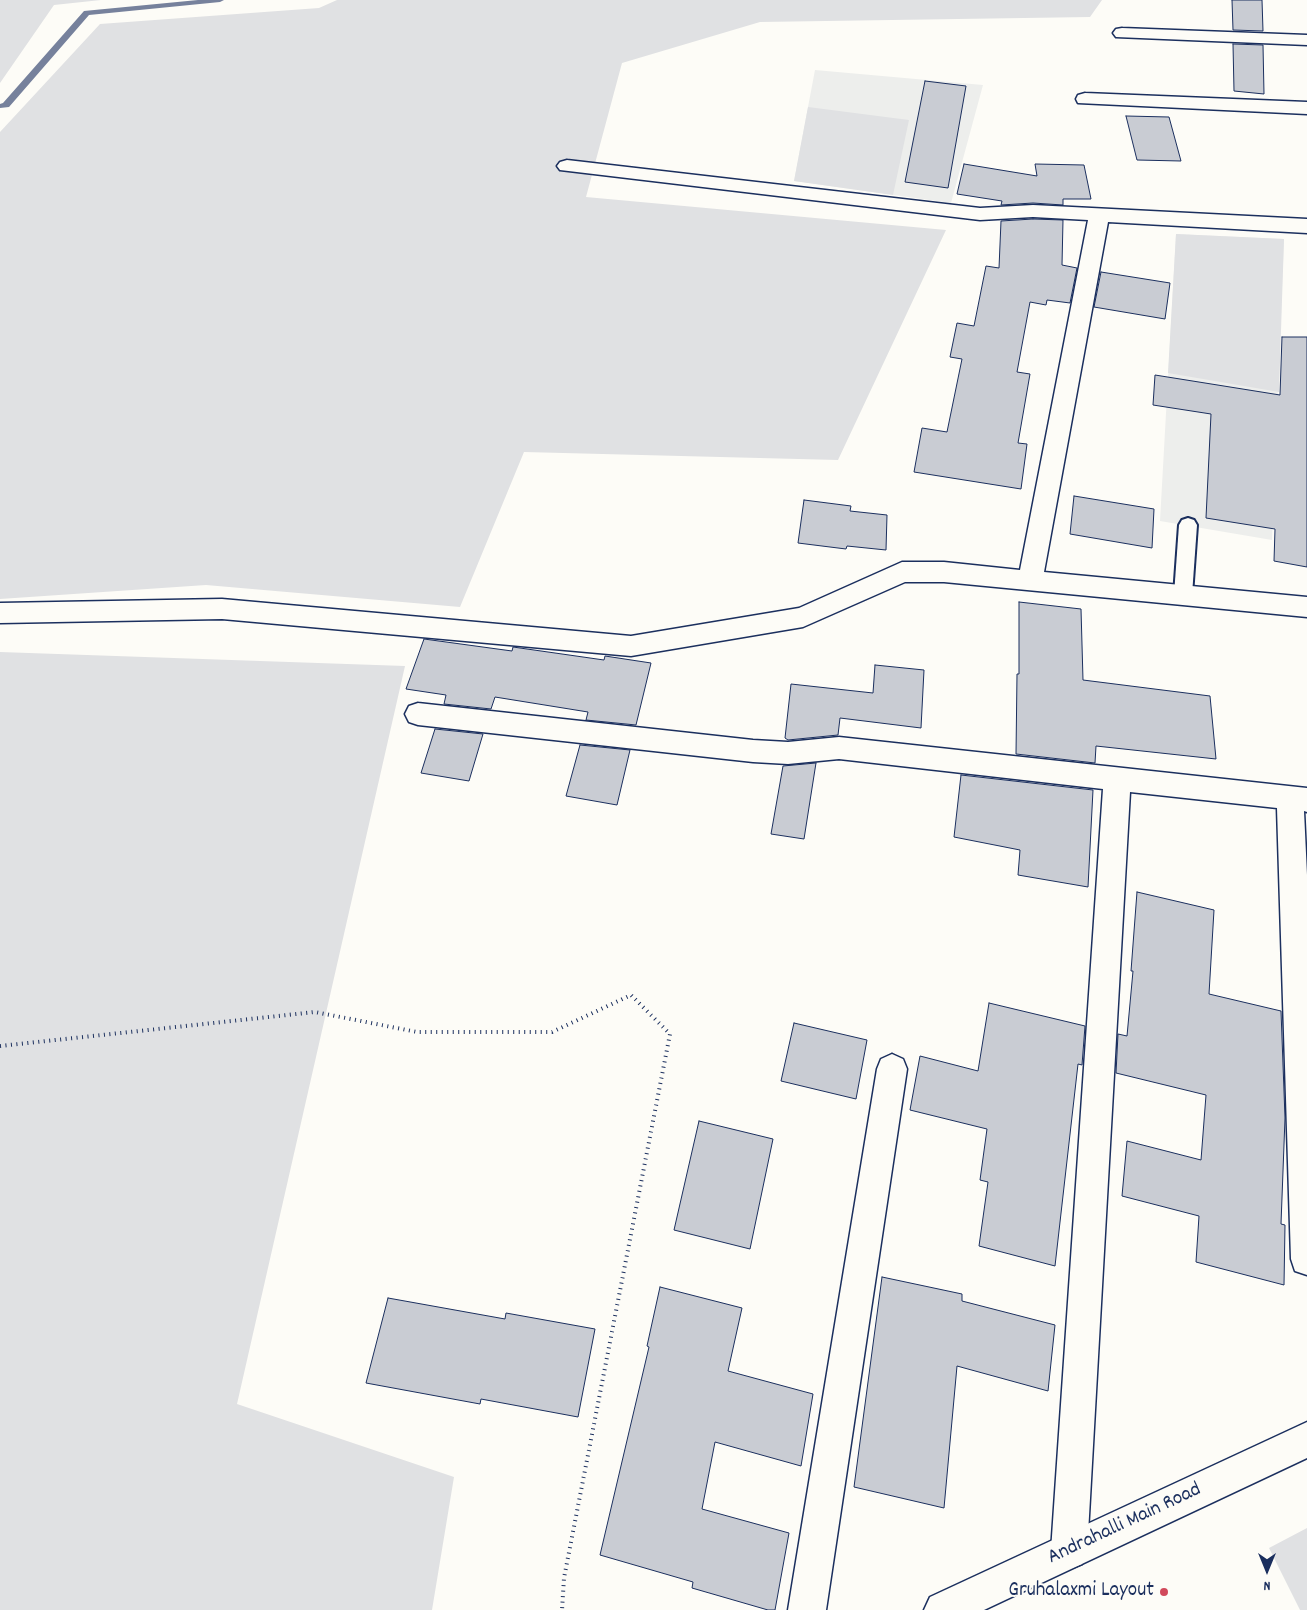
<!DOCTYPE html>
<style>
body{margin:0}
#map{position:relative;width:1307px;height:1610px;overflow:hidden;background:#fdfcf7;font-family:Dekko,sans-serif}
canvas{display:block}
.north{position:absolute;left:1242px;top:1545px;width:50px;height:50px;-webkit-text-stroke:4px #fdfcf7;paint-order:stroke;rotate:180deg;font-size:14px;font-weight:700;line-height:20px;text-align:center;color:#1b2f5e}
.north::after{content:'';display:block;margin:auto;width:18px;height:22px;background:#1b2f5e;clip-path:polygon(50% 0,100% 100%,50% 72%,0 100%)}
</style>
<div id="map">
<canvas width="1307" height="1610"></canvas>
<div class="north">N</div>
</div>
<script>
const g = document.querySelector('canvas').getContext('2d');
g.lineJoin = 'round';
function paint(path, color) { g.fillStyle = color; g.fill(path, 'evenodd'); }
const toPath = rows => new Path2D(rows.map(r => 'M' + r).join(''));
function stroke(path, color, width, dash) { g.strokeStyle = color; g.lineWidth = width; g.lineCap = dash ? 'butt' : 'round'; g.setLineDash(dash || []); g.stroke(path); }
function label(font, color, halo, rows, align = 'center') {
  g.font = font + ' Dekko,sans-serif'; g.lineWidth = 4; g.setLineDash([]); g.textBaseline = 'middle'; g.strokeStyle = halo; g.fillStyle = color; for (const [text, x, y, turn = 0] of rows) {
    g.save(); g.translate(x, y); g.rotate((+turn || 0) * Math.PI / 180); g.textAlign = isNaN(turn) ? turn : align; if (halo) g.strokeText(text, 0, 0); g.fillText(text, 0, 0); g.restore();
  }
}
const built = toPath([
 [815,70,983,85,951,203,794,181],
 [1176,234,1284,239,1272,540,1160,521]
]);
const green = toPath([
 [0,0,101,0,54,5,0,83],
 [337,0,1102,0,1090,17,760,22,622,63,586,197,946,230,838,460,524,452,460,607,206,585,0,599,0,132,100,24,319,8],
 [808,107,909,120,893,195,794,181],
 [1176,234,1284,239,1279,392,1168,373],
 [0,652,405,666,237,1404,454,1477,432,1610,0,1610],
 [1307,1528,1307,1610,1300,1610,1269,1548]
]);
const stream = toPath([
 [198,0,224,0,220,2,89,15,9,107,0,108,0,104,3,103,84,11,198,0]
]);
const building = toPath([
 [1232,0,1262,0,1263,31,1233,30,1232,0],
 [1233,44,1263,45,1264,94,1234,91,1233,44],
 [925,81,966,86,948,188,905,182,925,81],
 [1126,116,1169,117,1181,161,1137,160,1126,116],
 [964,164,1037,176,1035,164,1084,165,1091,199,1063,199,1063,205,1033,203,1001,205,1002,201,957,194,964,164],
 [1033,219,1063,220,1062,265,1077,268,1070,303,1047,300,1046,305,1030,302,1017,372,1030,374,1018,443,1027,444,1021,489,914,472,922,428,947,432,962,359,950,357,957,323,974,326,986,266,999,268,1001,221,1033,219],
 [1101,272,1170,283,1165,319,1094,307,1101,272],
 [1282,337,1307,337,1307,567,1274,561,1275,529,1206,518,1211,414,1153,405,1155,375,1280,395,1282,337],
 [1074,496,1154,509,1152,548,1070,534,1074,496],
 [804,500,851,506,850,511,887,515,886,550,847,546,846,549,798,543,804,500],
 [1019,602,1081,609,1083,680,1210,696,1216,759,1096,746,1095,763,1016,754,1017,674,1019,674,1019,602],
 [424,639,512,651,513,647,604,660,605,656,651,663,636,725,586,720,588,712,495,697,491,709,444,704,446,695,406,689,424,639],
 [875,665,924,670,921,728,840,718,838,735,788,740,785,738,791,684,873,693,875,665],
 [435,729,483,734,469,781,421,773,435,729],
 [580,745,630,750,617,805,566,796,580,745],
 [816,763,804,839,771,834,783,766,816,763],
 [961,775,1093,790,1088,887,1018,875,1020,850,954,837,961,775],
 [1137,892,1214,910,1209,994,1281,1011,1285,1118,1281,1224,1285,1225,1284,1285,1196,1262,1199,1216,1122,1196,1127,1141,1201,1160,1206,1095,1116,1073,1118,1034,1127,1036,1133,971,1131,971,1137,892],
 [989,1003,1085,1026,1082,1065,1078,1064,1055,1266,979,1246,988,1182,980,1180,987,1129,910,1110,920,1056,978,1071,989,1003],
 [794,1023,867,1040,856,1099,781,1081,794,1023],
 [699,1121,773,1139,750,1249,674,1230,699,1121],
 [882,1277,962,1294,962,1301,1055,1325,1048,1391,957,1366,944,1508,854,1487,882,1277],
 [660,1287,742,1308,728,1371,813,1394,801,1466,715,1442,702,1509,789,1533,775,1610,768,1610,692,1588,693,1582,600,1555,649,1347,647,1346,660,1287],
 [388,1298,505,1319,506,1313,595,1329,578,1417,481,1399,480,1404,366,1383,388,1298]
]);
const path = toPath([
 [0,1046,315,1012,417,1032,552,1032,631,995,670,1034,564,1578,562,1610]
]);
const service = toPath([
 [1188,518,1194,520,1197,525,1192,595,1189,600,1183,602,1177,600,1174,595,1179,525,1182,520,1188,518]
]);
const minor = toPath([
 [1122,28,1307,35,1307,45,1116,37,1113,33,1116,29,1122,28],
 [1085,93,1307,102,1307,114,1078,103,1076,99,1078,95,1085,93],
 [567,160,980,208,1033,205,1307,219,1307,233,1108,222,1044,572,1307,597,1307,617,944,582,905,582,803,627,631,656,222,619,0,623,0,603,222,599,631,636,799,608,902,562,944,562,1020,570,1088,220,1033,217,980,220,560,170,557,166,560,162,567,160],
 [418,703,753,740,788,742,839,737,1307,788,1307,812,1304,811,1307,875,1307,1275,1295,1271,1291,1259,1277,808,1130,792,1087,1551,1082,1564,1069,1569,1056,1564,1051,1551,1103,789,839,759,788,764,753,762,418,725,409,722,405,714,409,706,418,703],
 [892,1054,903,1059,907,1069,826,1610,788,1610,877,1069,881,1059,892,1054]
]);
const secondary = toPath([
 [1307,1422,1307,1458,984,1610,924,1610,930,1597,1307,1422]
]);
const markers = [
 [1164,1592,5,"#d1495b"]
];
const nearStreetnames = [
 ["Andrahalli Main Road",1125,1525,-25]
];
const nearPoinames = [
 ["Gruhalaxmi Layout",1154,1592]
];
paint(built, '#edeeec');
paint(green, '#e0e1e3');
paint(stream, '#76819c');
paint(building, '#c9ccd3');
stroke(building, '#1b2f5e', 1);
stroke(service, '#1b2f5e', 4);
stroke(minor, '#1b2f5e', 3);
stroke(secondary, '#1b2f5e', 3);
stroke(path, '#1b2f5e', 4, [1, 4.5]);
paint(service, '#fdfcf7');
paint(minor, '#fdfcf7');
paint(secondary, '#fdfcf7');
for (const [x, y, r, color] of markers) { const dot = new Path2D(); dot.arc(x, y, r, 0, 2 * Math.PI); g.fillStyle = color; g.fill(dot); stroke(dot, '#fdfcf7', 2); }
label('21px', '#1b2f5e', '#fdfcf7', nearStreetnames);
label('21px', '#1b2f5e', '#fdfcf7', nearPoinames, 'right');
</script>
